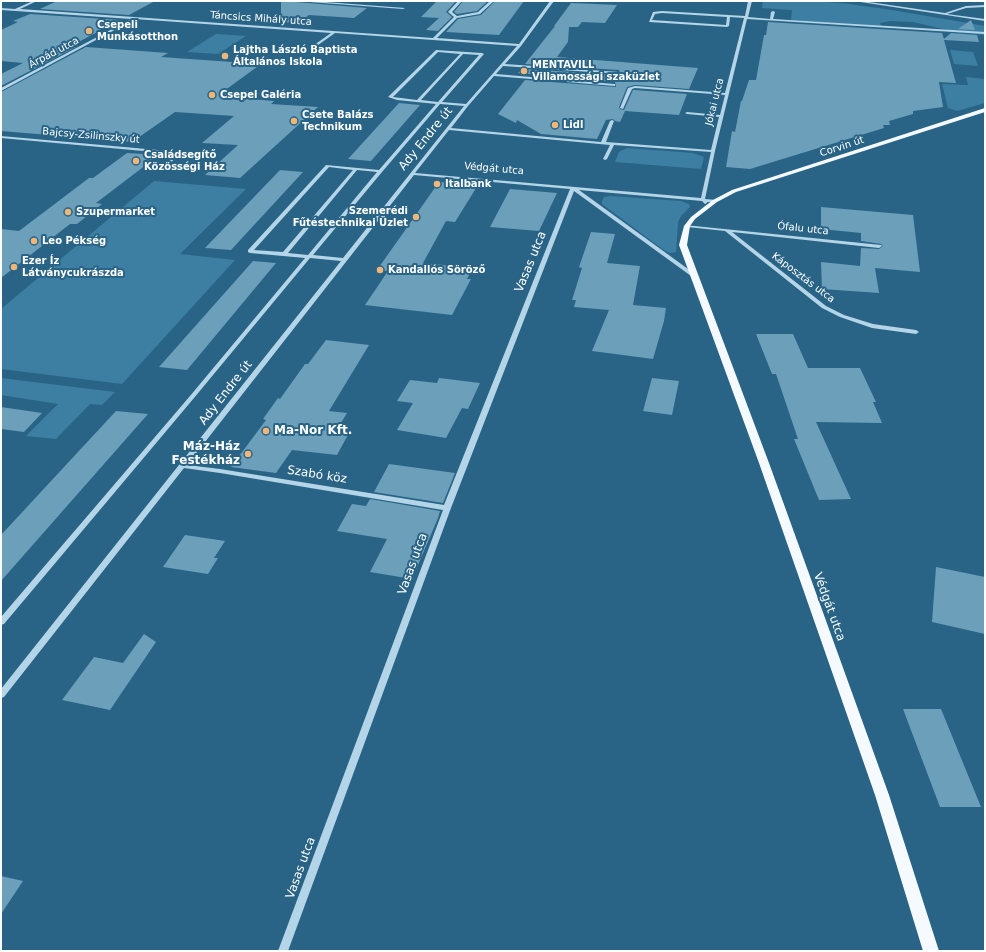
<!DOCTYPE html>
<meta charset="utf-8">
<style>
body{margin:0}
#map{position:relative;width:986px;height:952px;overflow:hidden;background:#296486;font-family:"DejaVu Sans",sans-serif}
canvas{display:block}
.frame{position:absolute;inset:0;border:2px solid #fff;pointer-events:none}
</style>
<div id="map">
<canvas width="986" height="952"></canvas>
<div class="frame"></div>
</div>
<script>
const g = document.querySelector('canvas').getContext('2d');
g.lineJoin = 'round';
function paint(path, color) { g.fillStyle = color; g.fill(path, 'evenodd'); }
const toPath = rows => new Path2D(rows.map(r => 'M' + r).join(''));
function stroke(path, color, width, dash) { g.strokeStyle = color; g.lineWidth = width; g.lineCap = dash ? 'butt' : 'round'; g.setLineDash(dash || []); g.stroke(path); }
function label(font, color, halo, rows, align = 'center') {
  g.font = font + ' "DejaVu Sans",sans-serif'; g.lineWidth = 4; g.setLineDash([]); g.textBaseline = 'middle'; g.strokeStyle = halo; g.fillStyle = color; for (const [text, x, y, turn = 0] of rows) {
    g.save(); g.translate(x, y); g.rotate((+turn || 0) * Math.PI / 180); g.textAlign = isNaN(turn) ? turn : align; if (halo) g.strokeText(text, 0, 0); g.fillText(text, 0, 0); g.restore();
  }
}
const green = toPath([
 [763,1,816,1,850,4,892,10,985,26,985,35,956,32,913,22,890,21,880,23,881,26,791,20,792,10,762,8],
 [216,34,246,36,218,54,187,52],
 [950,50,973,52,978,66,954,64],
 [966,77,985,79,985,103,957,111,948,108,942,84,968,85],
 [627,148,693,153,704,157,701,169,615,162,619,152],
 [154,181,246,189,180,254,235,260,122,384,1,369,1,309],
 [610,196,681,201,689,204,690,207,681,216,678,222,676,252,670,253,665,251,602,204,602,201,604,197],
 [1,378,115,392,102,405,90,404,56,439,26,436,58,404,1,395]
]);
const building = toPath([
 [57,1,155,1,129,15,40,9],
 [281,1,295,1,296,2,367,8,354,18,309,15,298,23,281,22],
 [437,1,456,1,446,12,452,17,438,31,426,30,439,18,421,17],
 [463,1,488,1,477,11,457,14,454,12],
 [495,1,524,1,499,35,446,32,458,19,481,15],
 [571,3,617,5,605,23,582,22,578,27,569,27,568,42,557,57,698,68,689,89,635,85,627,87,619,107,620,109,624,110,633,90,635,90,687,94,679,115,625,111,620,122,615,121,613,119,606,120,597,139,541,134,517,120,516,123,498,114,525,80,616,87,615,82,518,73,522,69,621,75,619,70,525,64,555,26,554,26],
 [30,14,120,20,71,46,76,47,1,86,1,74,23,63,1,61,1,30,18,22,13,21],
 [971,20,975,30,958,29],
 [768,22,942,33,944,39,951,33,977,35,979,42,944,40,956,83,939,82,943,107,913,111,913,114,889,121,890,125,883,125,884,128,750,169,726,167,732,131,735,132,741,101,742,101,749,80,756,80,764,35,766,35],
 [86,47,168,53,161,57,261,64,224,91,230,92,224,97,274,101,271,104,318,107,240,178,205,175,238,145,202,143,234,116,175,112,132,142,1,131,1,92],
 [399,103,420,105,371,161,348,159],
 [127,153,159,155,96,203,102,204,77,224,70,224,1,278,1,229,19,231,89,178,93,178],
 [280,170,303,172,231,250,205,248],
 [439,182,478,185,455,222,446,221,423,263,473,268,467,279,471,279,452,315,365,305,388,271,377,270],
 [510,189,557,193,539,231,490,227],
 [821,207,913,215,920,272,875,268,879,293,822,289,821,262,860,266,861,248,879,249,883,246,881,244,861,241,861,233,821,229],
 [591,232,615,234,607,263,640,266,633,305,666,308,664,321,653,359,592,351,609,310,574,307,576,300,572,300,582,268,579,267],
 [253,261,276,263,187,370,159,367],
 [756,334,793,334,808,368,860,368,876,402,873,402,882,423,816,422,851,499,819,500,794,439,798,439,776,374,772,374],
 [326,340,369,345,329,411,347,413,336,431,349,433,337,455,292,450,276,473,231,467,266,420,263,419,278,398,280,399,305,364,308,364],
 [439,378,480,383,468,409,462,408,446,438,397,430,413,403,397,401,410,380,437,383],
 [652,378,679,381,672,415,643,411],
 [1,407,42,413,24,432,1,429],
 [116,411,148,414,1,581,1,535],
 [389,464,455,473,443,503,374,492],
 [370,499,440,511,438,518,412,579,370,572,387,539,337,531,352,504,366,506],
 [185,535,225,541,214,558,218,558,208,574,163,567],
 [936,567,985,577,985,634,932,622],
 [144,634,156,642,110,710,62,700,94,657,123,663],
 [903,709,941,709,981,807,940,807],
 [1,876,23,881,1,914]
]);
const minor = toPath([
 [33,1,37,1,20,9,433,38,454,17,448,12,458,1,462,1,452,12,457,16,478,12,490,1,494,1,480,14,457,18,437,38,519,44,550,1,554,1,521,46,505,64,619,72,620,74,503,66,496,74,614,84,615,84,615,86,494,76,468,106,451,128,601,142,610,121,612,120,614,121,606,142,711,150,719,117,687,114,685,113,687,112,720,115,725,95,635,88,632,89,623,109,620,108,628,88,635,86,725,93,744,18,730,17,729,26,727,27,649,22,653,12,662,11,745,16,748,1,752,1,748,17,770,19,771,12,773,11,775,12,773,19,985,32,985,34,747,19,715,151,705,199,717,200,717,202,707,202,707,203,705,204,702,201,579,190,695,274,695,276,691,276,574,191,451,508,288,951,278,951,443,510,220,473,184,468,4,697,1,698,1,689,341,261,310,258,194,398,4,624,1,625,1,617,190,396,305,258,250,253,248,252,248,250,326,165,379,170,436,104,397,100,388,97,436,50,482,53,484,54,442,102,466,104,517,46,335,33,311,50,310,48,331,33,135,19,1,91,1,88,131,19,1,10,1,8,15,9,33,1],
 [662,13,727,17,726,25,652,20,655,14,662,13],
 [438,52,460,54,417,100,393,97,438,52],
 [463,54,479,55,438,102,421,100,463,54],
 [440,104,464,106,343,258,313,255,382,172,440,104],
 [449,130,610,145,603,159,605,160,607,159,614,145,711,152,701,198,415,173,449,130],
 [329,167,353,170,283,252,254,250,329,167],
 [357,170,377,172,308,255,288,253,357,170],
 [414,175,570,189,444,505,220,469,187,465,414,175],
 [296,1,312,1,405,8,403,9,296,1],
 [854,1,862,1,945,13,966,6,985,5,985,7,966,8,947,14,985,19,985,21,854,1],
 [1,136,180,152,182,153,160,171,158,170,158,169,176,154,1,138,1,136],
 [685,225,881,245,882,246,879,248,732,232,826,306,844,315,873,324,916,330,919,332,916,334,872,328,840,317,822,308,725,231,687,227,685,227,685,225]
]);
const major = toPath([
 [985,108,985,112,736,192,717,202,695,219,690,226,687,245,769,463,889,795,939,951,923,951,875,795,759,463,679,245,684,226,691,217,713,200,732,190,985,108]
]);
const markers = [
 [89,31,4,"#efb67a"],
 [225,56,4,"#efb67a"],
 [524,71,4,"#efb67a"],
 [212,95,4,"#efb67a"],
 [294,121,4,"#efb67a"],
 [555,125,4,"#efb67a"],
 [136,161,4,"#efb67a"],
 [437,184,4,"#efb67a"],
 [68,212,4,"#efb67a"],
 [416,217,4,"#efb67a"],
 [34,241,4,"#efb67a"],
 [14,267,4,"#efb67a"],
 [380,270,4,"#efb67a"],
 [266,431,4,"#efb67a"],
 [248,454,4,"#efb67a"]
];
const farStreetnames = [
 ["Táncsics Mihály utca",261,19,4],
 ["Árpád utca",54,53,-28],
 ["Jókai utca",715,102,-76],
 ["Bajcsy-Zsilinszky út",91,136,5],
 ["Corvin út",842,147,-18],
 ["Védgát utca",494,169,5],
 ["Ófalu utca",803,229,6],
 ["Káposztás utca",803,278,37]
];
const farPoinames = [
 ["Csepeli",97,25],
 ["Munkásotthon",97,37],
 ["Lajtha László Baptista",233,50],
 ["Általános Iskola",233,62],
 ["MENTAVILL",532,65],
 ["Villamossági szaküzlet",532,77],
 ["Csepel Galéria",220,95],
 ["Csete Balázs",302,115],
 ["Technikum",302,127],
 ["Lidl",563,125],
 ["Családsegítő",144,155],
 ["Közösségi Ház",144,167],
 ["Italbank",445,184],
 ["Szemerédi",408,211,"right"],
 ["Fűtéstechnikai Üzlet",408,223,"right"],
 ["Szupermarket",76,212],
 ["Leo Pékség",42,241],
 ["Ezer Íz",22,261],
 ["Látványcukrászda",22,273],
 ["Kandallós Söröző",388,270]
];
const streetNames = [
 ["Ady Endre út",426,139,-51],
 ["Vasas utca",531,262,-68],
 ["Ady Endre út",226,393,-52],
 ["Szabó köz",317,475,9],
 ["Vasas utca",413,564,-70],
 ["Védgát utca",829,607,70],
 ["Vasas utca",301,868,-70]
];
const poiNames = [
 ["Ma-Nor Kft.",274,431],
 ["Máz-Ház",240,447,"right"],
 ["Festékház",240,461,"right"]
];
paint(green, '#3d7fa2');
paint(building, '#6c9fba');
paint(minor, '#b4d5e7');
paint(major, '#f5fafe');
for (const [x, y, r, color] of markers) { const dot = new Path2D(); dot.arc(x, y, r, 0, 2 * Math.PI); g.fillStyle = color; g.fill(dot); stroke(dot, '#296486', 1.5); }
label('10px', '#fff', '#296486', farStreetnames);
label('bold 10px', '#fff', '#296486', farPoinames, 'left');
label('12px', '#fff', '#296486', streetNames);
label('bold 12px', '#fff', '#296486', poiNames, 'left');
</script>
